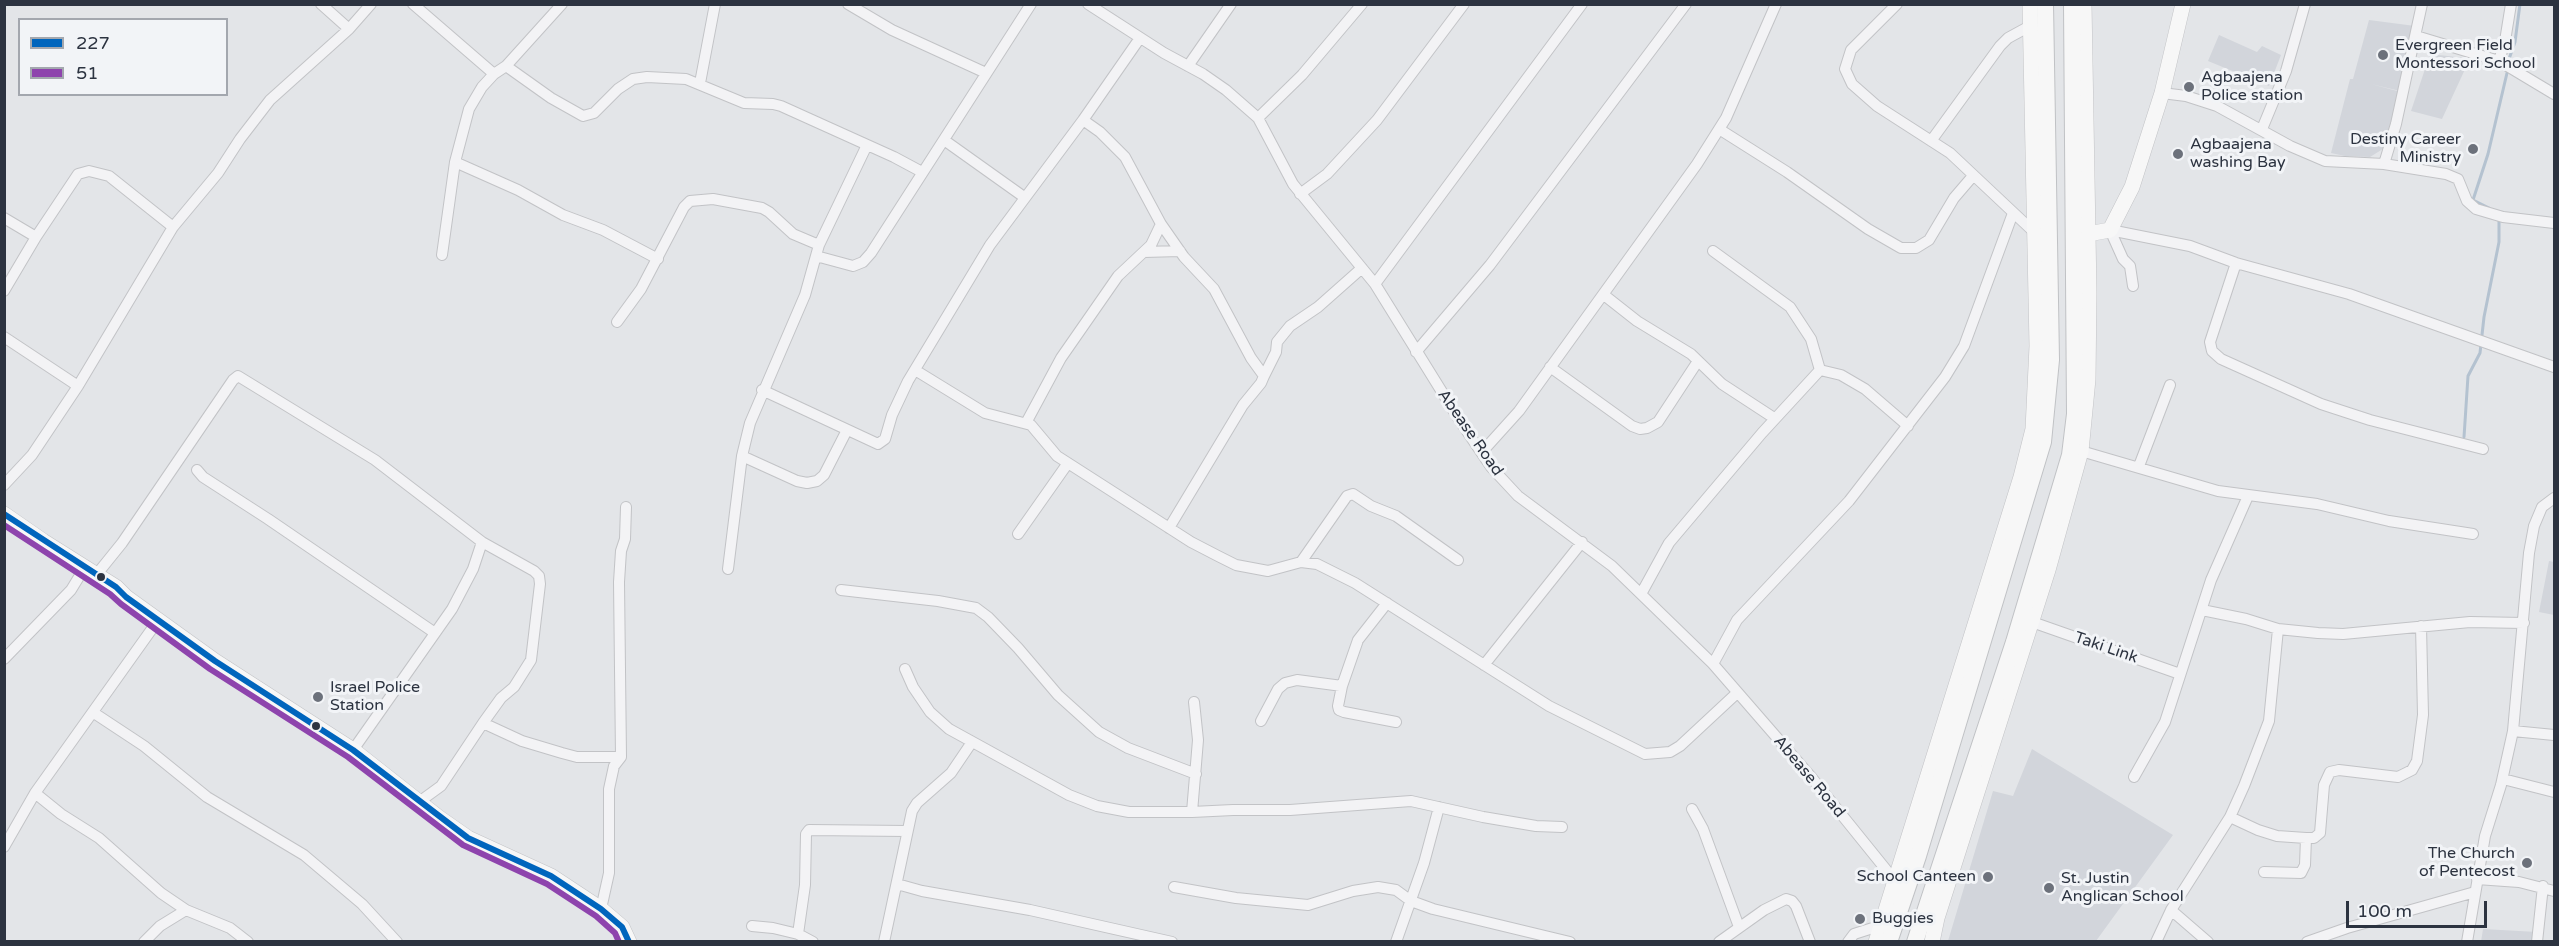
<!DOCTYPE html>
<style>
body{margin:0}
#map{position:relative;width:2559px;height:946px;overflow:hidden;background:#e3e5e8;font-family:"Varela Round",sans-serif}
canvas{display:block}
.frame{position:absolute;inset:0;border:6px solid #2c3340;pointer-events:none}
.legend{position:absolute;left:18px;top:18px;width:210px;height:78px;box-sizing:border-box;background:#f2f4f7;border:2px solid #a3a7ae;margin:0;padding:8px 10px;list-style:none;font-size:18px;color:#2c3340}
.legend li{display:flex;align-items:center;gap:12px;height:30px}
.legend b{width:30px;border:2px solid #a3a7ae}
.scale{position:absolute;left:2346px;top:901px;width:141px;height:27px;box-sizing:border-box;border:3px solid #2c3340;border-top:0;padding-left:8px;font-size:18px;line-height:21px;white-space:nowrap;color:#2c3340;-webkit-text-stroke:4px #f2f4f7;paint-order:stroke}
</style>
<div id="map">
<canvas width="2559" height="946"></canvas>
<div class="frame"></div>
<ul class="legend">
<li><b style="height:8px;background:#0065bd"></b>227</li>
<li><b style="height:8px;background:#8e44ad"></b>51</li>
</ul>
<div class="scale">100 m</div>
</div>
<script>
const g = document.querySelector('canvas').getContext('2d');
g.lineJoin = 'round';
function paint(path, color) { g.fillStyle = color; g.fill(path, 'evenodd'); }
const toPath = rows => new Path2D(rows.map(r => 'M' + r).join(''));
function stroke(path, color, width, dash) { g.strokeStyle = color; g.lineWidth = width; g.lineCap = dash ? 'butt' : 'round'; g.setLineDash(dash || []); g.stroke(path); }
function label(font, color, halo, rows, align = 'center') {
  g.font = font + ' "Varela Round",sans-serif'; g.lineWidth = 6; g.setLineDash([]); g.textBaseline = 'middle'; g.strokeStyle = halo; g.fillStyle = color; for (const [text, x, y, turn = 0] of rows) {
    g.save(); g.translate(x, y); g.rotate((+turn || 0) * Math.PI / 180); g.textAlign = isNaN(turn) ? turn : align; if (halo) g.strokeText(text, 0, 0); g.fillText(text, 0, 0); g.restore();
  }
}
const built = toPath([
 [2369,20,2415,26,2400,91,2371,84,2401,92,2386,147,2370,157,2345,156,2331,153,2350,79,2353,79],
 [2219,35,2257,52,2262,46,2281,55,2269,86,2208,61],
 [2430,54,2465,58,2467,65,2442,119,2411,111],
 [2549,561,2554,562,2554,615,2539,612],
 [2032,749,2173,835,2096,941,1948,941,1993,791,2013,796],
 [2483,929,2537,932,2536,941,2481,942]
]);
const stream = toPath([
 [2509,59,2515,42,2520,4],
 [2489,208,2473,200,2488,154,2507,73],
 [2464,437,2468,376,2480,353,2484,317,2499,242,2499,220]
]);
const street = toPath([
 [321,4,349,29],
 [413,4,494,74],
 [848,4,892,30,986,73],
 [1088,4,1164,53,1203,74,1226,90,1258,118,1293,184,1375,284,1460,421,1491,467,1518,496,1612,566,1713,664,1812,778,1896,882],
 [1897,4,1851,50,1845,69,1852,84,1877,106,1950,153,2034,232],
 [2416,36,2499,61,2554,94],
 [2499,61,2505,41,2511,4],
 [506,66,551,98,583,116,594,113,618,89,633,79,647,77,686,79,744,103,773,104,781,106,894,157,922,172],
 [1188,66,1231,4],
 [700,83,715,4],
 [2162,93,2186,96,2217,106,2290,146,2325,161,2384,164,2396,124,2422,4],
 [1258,118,1302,75,1362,4],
 [1083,120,1100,132,1125,157,1161,224,1184,257,1214,289,1251,358,1264,376,1276,352,1277,342,1290,326,1318,307,1362,268],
 [1719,129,1787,172,1868,229,1901,248,1916,248,1929,240,1954,198,1972,177],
 [2262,129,2286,71,2305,4],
 [944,140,1024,197],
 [1931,141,2000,46,2008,38,2030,26],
 [455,162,518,190,563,215,603,230,658,259],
 [2384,164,2446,174,2458,179,2467,201,2476,209,2503,217,2554,223],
 [1300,194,1327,174,1377,120,1464,4],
 [4,218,36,237],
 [2110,230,2190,246,2236,263,2349,294,2554,367],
 [2110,230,2123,259,2130,266,2133,286],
 [1713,251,1790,307,1811,339,1820,370],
 [1144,252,1180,251],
 [442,255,455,162,469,109,482,87,494,74,506,66,562,4],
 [816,256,853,266,863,262,871,253,1031,4],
 [2236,263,2210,342,2212,351,2221,359,2321,404,2370,420,2483,449],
 [1375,284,1582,4],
 [4,291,36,237,78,174,89,171,109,176,173,227],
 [1604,295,1637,321,1691,354,1722,384,1774,418],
 [617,322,641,289,684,207,690,201,713,199,762,208,769,212,793,234,819,245],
 [4,337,78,386],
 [1416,352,1490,265,1686,4],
 [1550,367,1632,426,1640,429,1647,428,1658,422,1698,361],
 [915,370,985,413,1031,425,1057,456,1191,542,1218,556,1236,565,1268,571,1301,562,1317,564,1355,583,1549,706,1645,754,1670,752,1680,746,1737,693],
 [762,390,878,444,885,439,892,415,908,381,990,245,1083,120,1140,38],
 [1026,423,1061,358,1118,276,1151,245,1161,224],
 [2081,451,2218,491,2317,504,2389,521,2473,534],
 [1482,452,1519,411,1697,164,1726,118,1776,4],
 [742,456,797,481,807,483,817,481,824,475,847,430],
 [2139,466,2170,385],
 [197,470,203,477,268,519,435,633],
 [4,485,32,455,78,386,173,227,218,173,240,139,270,100,349,29,371,4],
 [1169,528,1243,405,1261,383,1264,376],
 [1018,534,1068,463],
 [1301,562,1347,496,1353,494,1371,506,1396,516,1458,560],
 [728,569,742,456,750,423,805,295,819,245,867,145],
 [97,574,122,543,233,380,238,376,375,460,482,542,473,569,452,609,353,750],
 [841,590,938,601,976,608,988,617,1018,648,1058,695,1099,732,1128,748,1196,774],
 [1641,594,1669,543,1762,433,1820,370,1841,375,1865,389,1908,426],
 [1387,603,1358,640,1342,686,1338,706,1339,710,1344,712,1396,722],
 [2202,610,2246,619,2278,629,2318,633,2343,634,2470,622,2524,623],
 [2032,622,2180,674],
 [2278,629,2269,721,2244,786,2230,817,2258,830,2277,836,2306,838,2314,838,2320,833,2324,785,2330,772,2339,770,2398,777,2412,770,2417,761,2423,715,2421,626],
 [4,659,71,590,85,567],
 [1713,664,1737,620,1849,501,1945,377,1964,346,2013,213],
 [1484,665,1582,542],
 [905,669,913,687,930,712,949,729,1069,795,1097,806,1129,812,1192,812,1233,810,1290,810,1411,801,1483,817,1536,826,1562,827],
 [94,713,144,746,207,797,304,855,362,904,397,942],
 [1261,721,1278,689,1285,683,1297,680,1342,686],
 [483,723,522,741,562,753,577,757,621,757],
 [2513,731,2554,735],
 [2134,777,2165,722,2211,580,2248,496],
 [2503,779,2554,792],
 [35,793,61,814,99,838,161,893,186,910,230,928,248,942],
 [419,802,441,786,483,723,501,698,514,687,531,660,540,584,539,576,534,571,482,542],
 [1692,809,1703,829,1739,927],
 [1192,812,1198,740,1194,702],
 [4,847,35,793,159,619],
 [2264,872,2301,873,2305,865,2306,838],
 [2477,879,2519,882,2554,891],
 [897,884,922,891,1030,910,1172,942],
 [1174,887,1236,898,1308,905,1353,891,1378,887,1396,890,1411,901,1433,909,1570,942],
 [601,909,609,873,609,789,614,766,621,757,619,582,621,551,625,539,626,507],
 [2171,910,2208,942],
 [752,926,773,928,798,934,813,942],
 [798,934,805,885,806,834,809,830,907,831],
 [144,942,160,926,186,910],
 [884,942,912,811,917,803,951,773,972,742],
 [1396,942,1424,863,1439,807],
 [1719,942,1764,910,1786,899,1792,901,1796,906,1810,942],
 [1848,942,1854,934,1882,925],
 [2156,942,2171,910,2230,817],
 [2307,942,2347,928,2475,892],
 [2467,942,2485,836,2501,785,2513,731,2529,553,2534,526,2542,507,2554,498],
 [2537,942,2543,886]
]);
const secondary = toPath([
 [2088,234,2110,230,2132,187,2162,93,2183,4],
 [4,514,43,541,116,587,126,597,215,661,353,750,438,817,468,838,551,876,601,909,622,927,629,942],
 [1876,942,2021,477,2033,429,2037,346,2030,4],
 [1932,942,1937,918,2048,570,2081,451,2088,379,2089,293,2084,4]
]);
const primary = toPath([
 [1889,942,1918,856,2043,442,2051,360,2045,4],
 [1915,942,2014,642,2070,455,2075,414,2072,4]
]);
const bus1 = toPath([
 [4,514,116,587,126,597,215,661,353,750,468,838,551,876,601,909,622,927,629,942]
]);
const bus2 = toPath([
 [4,525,110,594,121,604,210,669,348,757,463,845,547,884,596,916,615,933,619,942]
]);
const markers = [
 [2383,55,6,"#6c717b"],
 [2189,87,6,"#6c717b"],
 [2473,149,6,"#6c717b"],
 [2178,154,6,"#6c717b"],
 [101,577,5,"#2c3340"],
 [318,697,6,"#6c717b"],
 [316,726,5,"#2c3340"],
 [2527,863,6,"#6c717b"],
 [1988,877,6,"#6c717b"],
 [2049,888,6,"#6c717b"],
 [1860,919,6,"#6c717b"]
];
const poiNames = [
 ["Evergreen Field",2395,46],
 ["Montessori School",2395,64],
 ["Agbaajena",2201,78],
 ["Police station",2201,96],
 ["Destiny Career",2461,140,"right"],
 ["Ministry",2461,158,"right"],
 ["Agbaajena",2190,145],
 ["washing Bay",2190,163],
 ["Israel Police",330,688],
 ["Station",330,706],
 ["The Church",2515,854,"right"],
 ["of Pentecost",2515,872,"right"],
 ["School Canteen",1976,877,"right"],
 ["St. Justin",2061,879],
 ["Anglican School",2061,897],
 ["Buggies",1872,919]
];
const streetNames = [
 ["Abease Road",1470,433,55],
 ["Taki Link",2106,648,19],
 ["Abease Road",1809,777,50]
];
paint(built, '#d2d5db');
stroke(stream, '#b4c2d0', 3);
stroke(street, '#c2c3c6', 12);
stroke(secondary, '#c2c3c6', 16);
stroke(primary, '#c0c2c5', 18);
stroke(street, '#f3f3f5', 10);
stroke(secondary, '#f7f7f7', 15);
stroke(primary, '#f7f7f7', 16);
stroke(bus1, '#0065bd', 6);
stroke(bus2, '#8e44ad', 6);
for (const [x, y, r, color] of markers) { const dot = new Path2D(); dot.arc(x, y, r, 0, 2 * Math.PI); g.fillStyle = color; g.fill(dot); stroke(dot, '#f2f4f7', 2); }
label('16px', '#2c3340', '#f2f4f7', poiNames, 'left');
label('16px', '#2c3340', '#f2f4f7', streetNames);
</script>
